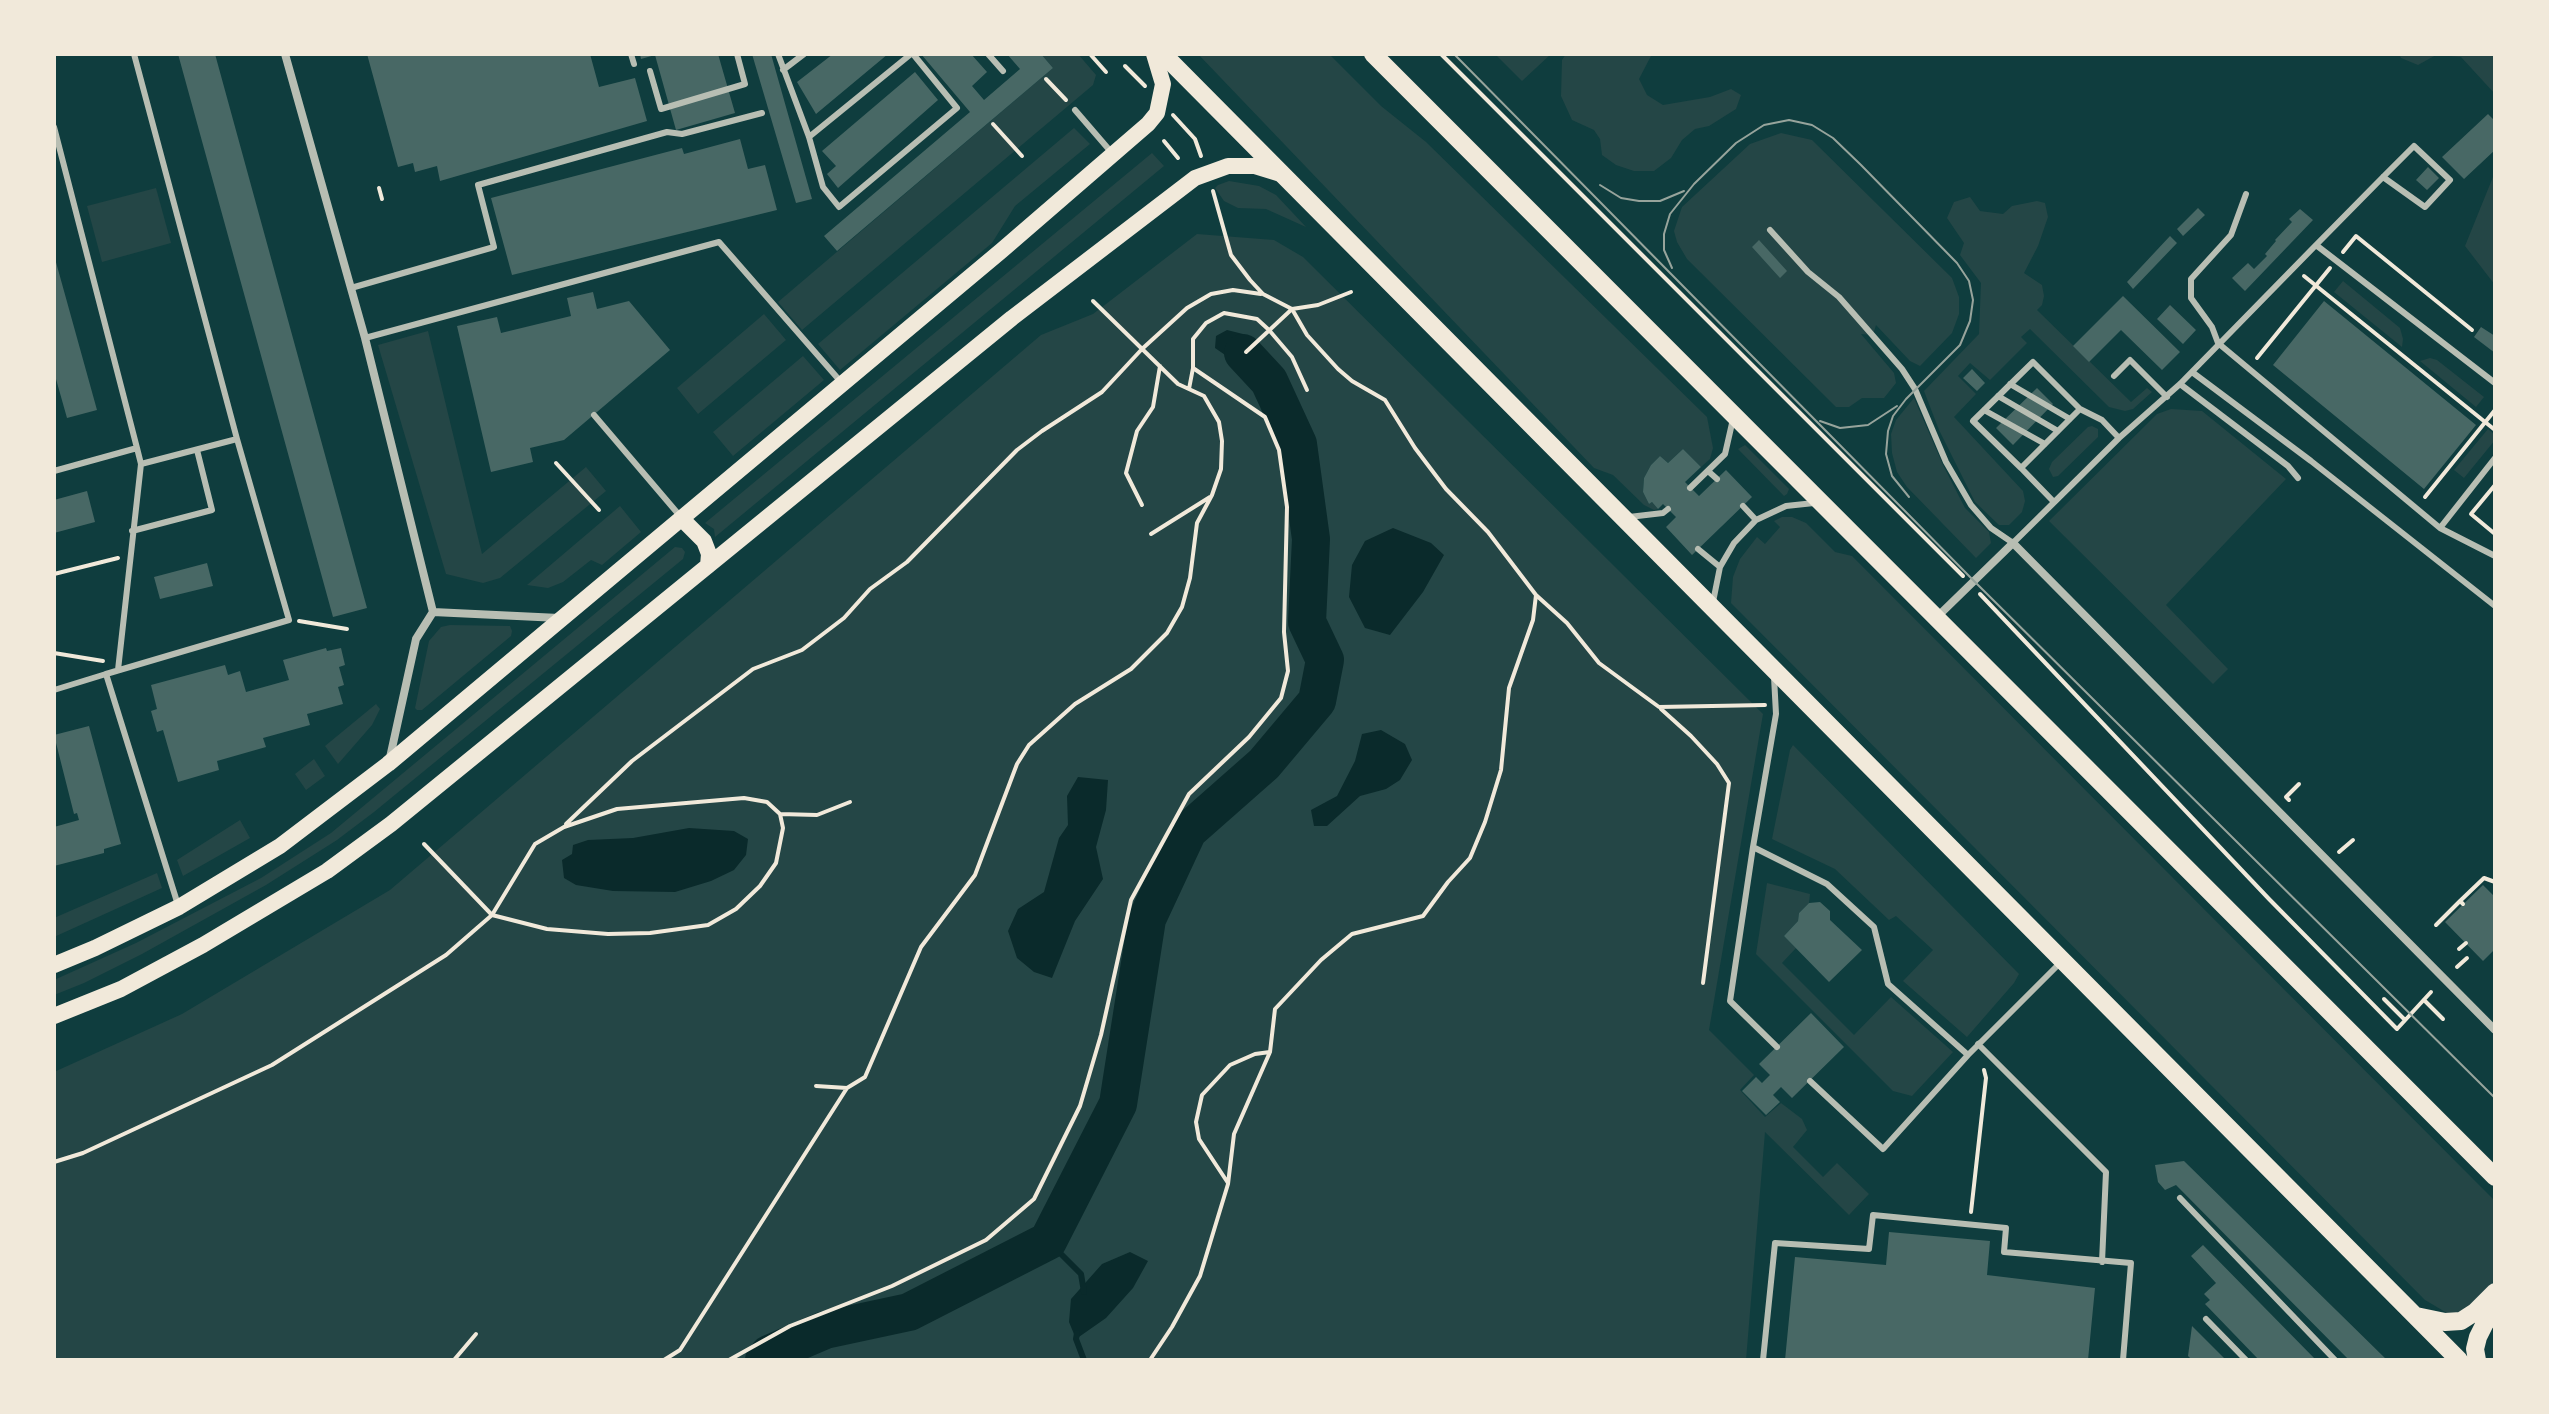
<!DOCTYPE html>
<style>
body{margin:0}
#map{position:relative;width:2549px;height:1414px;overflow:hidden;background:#0f3d3e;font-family:Inter,sans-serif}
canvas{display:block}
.frame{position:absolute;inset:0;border:56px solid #f1e9da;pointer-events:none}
</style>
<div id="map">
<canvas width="2549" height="1414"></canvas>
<div class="frame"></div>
</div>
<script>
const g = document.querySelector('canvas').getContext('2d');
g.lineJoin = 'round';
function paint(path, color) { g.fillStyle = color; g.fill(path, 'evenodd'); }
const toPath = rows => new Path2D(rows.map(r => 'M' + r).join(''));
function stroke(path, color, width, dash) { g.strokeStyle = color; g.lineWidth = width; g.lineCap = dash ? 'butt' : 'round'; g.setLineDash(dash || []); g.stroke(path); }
const green = toPath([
 [1041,54,1078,54,1096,75,1093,85,802,330,778,302,1053,68],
 [1198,54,1329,54,1381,106,1426,142,1707,417,1713,448,1710,459,1701,467,1683,449,1668,463,1660,456,1651,465,1644,478,1643,492,1649,504,1652,502,1658,509,1654,510,1644,505,1613,475,1594,468],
 [1495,54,1551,54,1522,81],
 [1566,54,1652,54,1639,79,1647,95,1663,105,1710,97,1731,89,1741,95,1736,109,1709,126,1695,129,1682,140,1671,158,1654,171,1634,171,1616,165,1602,155,1600,139,1594,130,1572,120,1561,96,1562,60],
 [2399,54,2495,54,2495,94,2461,57,2436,55,2418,65,2401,58],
 [1074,128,1090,144,1015,206,992,243,840,370,818,344],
 [1781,133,1812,140,1952,278,1959,297,1959,314,1952,333,1920,366,1910,361,1876,325,1873,335,1861,334,1894,373,1896,383,1884,398,1862,398,1849,407,1836,407,1687,259,1677,242,1674,231,1682,207,1750,144],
 [1152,153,1164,166,715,537,714,529,705,523],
 [2495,172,2495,285,2465,246],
 [1229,181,1259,186,1276,195,1306,227,1266,209,1238,208,1224,201,1215,188,1218,185],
 [156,188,171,243,102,262,87,206],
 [1970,197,1980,211,2003,214,2012,206,2037,201,2045,203,2048,217,2038,246,2024,273,2042,285,2044,296,2042,305,2037,310,2131,402,2147,388,2152,392,2133,409,2125,411,2109,407,2030,329,2021,337,2027,343,1990,380,1970,363,1958,376,1976,394,1954,417,2023,491,2025,501,2022,512,2009,525,1999,525,1975,502,1939,430,1924,391,1979,334,1981,283,1960,255,1964,243,1947,218,1954,202],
 [1197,234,1274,240,1303,257,1763,714,1709,1030,1754,1075,1740,1090,1765,1117,1781,1103,1802,1119,1807,1130,1793,1147,1823,1177,1837,1163,1869,1194,1849,1215,1765,1132,1746,1360,54,1360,54,1072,182,1014,390,890,1041,335,1093,314],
 [2343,281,2400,328,2403,339,2402,347,2334,292],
 [764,314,786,340,698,414,677,388],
 [428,331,482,554,586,467,606,491,500,578,483,583,446,574,378,345],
 [803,356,824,380,733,456,713,432],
 [2430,358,2437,360,2484,397,2476,407,2420,361],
 [1914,398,1943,465,1965,508,1989,532,1991,543,1976,558,1907,487,1897,472,1892,453,1891,434,1896,420],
 [2171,409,2202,411,2286,479,2166,605,2228,669,2213,684,2049,521,2157,414],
 [2092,426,2098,429,2098,437,2058,476,2053,477,2049,469,2052,462,2088,427],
 [2488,429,2495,435,2495,440,2464,478,2454,470],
 [1745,445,1789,489,1787,494,1784,496,1738,449],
 [620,506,641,532,602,565,591,560,563,582,548,588,527,585],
 [1782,517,1792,517,1806,523,1835,552,1852,556,2495,1201,2495,1280,2467,1308,2456,1313,2447,1313,2425,1300,1731,603,1733,577,1740,559,1757,537,1765,544,1780,527,1774,521],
 [675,547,682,548,685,552,683,559,374,812,337,840,266,885,142,954,84,983,54,995,54,980,136,943,261,878,331,833],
 [450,625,510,626,512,631,511,636,422,710,417,710,415,708,429,641,441,627],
 [376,704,380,709,372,725,338,764,325,746],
 [1793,745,2019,974,2014,983,1967,1037,1903,981,1933,950,1896,916,1889,920,1835,869,1772,839,1790,750],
 [314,759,325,776,306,790,295,774],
 [240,820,250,838,183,876,177,860],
 [157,873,162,888,54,937,54,918],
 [1767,883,1810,894,1809,903,1799,913,1798,921,1784,936,1796,948,1782,963,1854,1035,1891,997,1953,1052,1912,1096,1893,1091,1756,954]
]);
const water = toPath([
 [1227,330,1243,334,1252,343,1267,367,1269,381,1241,366,1215,348,1216,336],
 [1393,528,1431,543,1444,555,1423,592,1390,635,1365,628,1349,597,1352,565,1365,541],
 [1381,730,1405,744,1412,760,1400,780,1386,789,1360,796,1327,826,1314,826,1311,810,1337,796,1355,761,1362,734],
 [1078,777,1108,780,1106,810,1096,847,1103,879,1075,921,1052,978,1034,972,1017,958,1008,931,1018,909,1044,892,1059,838,1068,825,1067,796],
 [689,828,734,831,748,839,746,855,734,870,711,881,675,892,613,891,576,885,564,878,562,860,572,854,573,845,588,840,633,838],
 [1130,1252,1148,1261,1133,1288,1106,1318,1076,1339,1069,1322,1071,1299,1102,1264]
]);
const stream = toPath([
 [1048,1241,1081,1274,1084,1292],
 [1077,1333,1076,1339,1084,1360]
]);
const river = toPath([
 [764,1360,769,1354,825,1330,909,1312,1048,1241,1118,1104,1147,919,1188,831,1264,764,1317,701,1325,660,1307,622,1311,539,1298,444,1269,381,1243,353]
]);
const building = toPath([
 [178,54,215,54,367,608,333,617],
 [367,54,590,54,599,87,635,78,647,121,440,181,437,166,415,172,413,163,398,167],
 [640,54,718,54,735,113,676,130,655,55,641,59],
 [752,54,771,54,812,199,796,203],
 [833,54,888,54,816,114,797,82],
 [921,54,971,54,987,72,972,86,984,100,1020,69,1007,54,1041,54,1053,68,837,251,824,236,970,112],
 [915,72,938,100,838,188,827,174,836,166,822,151],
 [2488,114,2495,121,2495,150,2464,179,2442,157],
 [740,139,748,169,765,165,777,210,512,275,491,198,682,148,684,154],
 [2428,167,2439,178,2427,190,2416,180],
 [2198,208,2205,215,2183,236,2177,229],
 [2300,209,2313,220,2245,291,2232,278,2248,263,2254,269,2267,256,2265,254,2276,241,2275,240,2292,222,2289,219],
 [2170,236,2177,243,2133,289,2127,282],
 [1759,240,1787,271,1780,278,1752,247],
 [54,255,97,410,67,418,54,372],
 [593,292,597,309,629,301,670,350,564,440,530,448,533,462,491,472,457,326,497,317,501,333,571,316,567,298],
 [2123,296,2180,352,2162,370,2121,330,2089,362,2073,346],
 [2324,301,2476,425,2424,489,2273,365],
 [2170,305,2196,330,2183,344,2157,319],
 [2481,327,2495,336,2495,353,2474,337],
 [1972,369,1985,383,1977,391,1963,378],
 [2037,388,2053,404,2013,445,1996,428],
 [1683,449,1701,467,1685,482,1699,496,1726,470,1752,497,1692,555,1666,527,1676,517,1663,504,1658,509,1652,502,1649,504,1643,492,1644,478,1651,465,1660,456,1668,463],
 [87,491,95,522,54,533,54,500],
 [207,563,213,586,160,599,154,577],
 [326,648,327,651,341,648,345,665,339,667,344,685,338,687,343,704,307,714,310,725,263,738,266,747,217,761,219,770,178,782,163,730,157,732,151,711,157,709,151,685,225,665,228,675,240,671,246,692,289,680,283,660],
 [89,726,121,844,104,849,104,853,54,866,54,827,79,820,77,813,74,814,54,735],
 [2483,885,2495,897,2495,949,2483,961,2445,922],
 [1820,902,1830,911,1830,920,1862,950,1829,982,1784,936,1798,921,1799,913,1809,903],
 [1811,1013,1844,1047,1792,1098,1781,1087,1773,1095,1780,1102,1766,1115,1742,1091,1756,1077,1762,1083,1770,1075,1759,1064],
 [2184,1161,2387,1360,2349,1360,2176,1185,2165,1190,2158,1182,2155,1165],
 [1889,1232,1990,1241,1987,1275,2095,1288,2088,1360,1785,1360,1795,1257,1886,1265],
 [2203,1245,2316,1360,2259,1360,2205,1304,2210,1300,2204,1294,2216,1283,2191,1256],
 [2192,1326,2226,1360,2192,1360,2188,1356]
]);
const path = toPath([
 [1090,54,1106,72],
 [1441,54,1963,576],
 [1125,66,1145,86],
 [1046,79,1066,100],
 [1173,115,1195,139,1201,156],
 [993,124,1022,156],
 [1164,141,1178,158],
 [379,188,382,199],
 [1213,191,1231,255,1250,280,1263,294,1292,309,1307,335,1338,369,1352,381,1385,400,1415,448,1446,489,1488,532,1536,595,1567,623,1599,663,1659,707,1765,705],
 [2343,252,2356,236,2472,330],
 [2304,276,2495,430],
 [1246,352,1292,309,1318,305,1351,292],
 [2257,358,2330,268],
 [1189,389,1193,368,1193,339,1206,323,1224,313,1257,319,1269,330,1292,357,1307,390],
 [556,463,599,510],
 [2495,485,2471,514,2495,534],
 [2425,497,2495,410],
 [1142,505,1126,473,1137,431,1153,407,1160,366],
 [1151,534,1210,497],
 [54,574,118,558],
 [1980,594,2269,899,2397,1029,2431,992],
 [299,621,347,629],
 [54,653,103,661],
 [1661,709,1691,736,1717,764,1729,783,1703,983],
 [2289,800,2286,797,2299,784],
 [780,814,817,815,850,802],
 [566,824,632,761,753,669,802,650,844,618,870,589,907,562,1017,450,1042,431,1102,392,1142,349,1187,308,1211,294,1233,290,1261,294],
 [2339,852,2353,840],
 [2460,901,2484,878,2495,882],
 [2436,925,2460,901,2463,904],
 [2459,949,2466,943],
 [2457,967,2467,958],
 [2384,999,2405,1020],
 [2425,1001,2443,1019],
 [816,1086,847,1088,865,1077,921,947,975,875,1017,764,1029,745,1075,704,1131,669,1167,633,1182,607,1190,578,1197,523,1212,495,1221,469,1222,441,1219,422,1204,396,1178,384,1093,301],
 [54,1162,83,1153,272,1065,446,955,492,915,535,844,564,827,617,809,744,798,767,802,780,814,783,828,776,863,760,886,736,909,708,925,650,933,608,934,547,929,492,915,424,844],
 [1228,1183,1199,1139,1196,1122,1202,1095,1230,1065,1255,1054,1270,1052],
 [1971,1212,1986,1078,1984,1070],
 [454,1360,476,1334],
 [664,1360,680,1350,847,1088],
 [729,1360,790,1326,892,1286,986,1240,1034,1199,1080,1106,1101,1035,1131,900,1189,794,1249,737,1281,698,1288,671,1284,632,1287,507,1279,450,1265,417,1193,368],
 [1150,1360,1172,1327,1200,1276,1228,1184,1234,1134,1270,1052,1275,1009,1321,960,1352,934,1423,916,1448,882,1470,858,1485,822,1501,770,1509,688,1533,620,1536,595]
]);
const service = toPath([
 [631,54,634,64],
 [778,54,809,137,823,187,839,207,957,108,913,54],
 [988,54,1003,71],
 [783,70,804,54],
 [650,71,661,109,745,84,737,54],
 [1075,110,1112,153],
 [54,127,137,448,54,471],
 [809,137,911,54],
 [2246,194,2231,235,2191,279,2191,298,2212,327,2218,343,2440,528,2495,556],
 [1770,230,1808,272,1839,297,1902,369,1915,389,1946,462,1971,505,1991,528,2013,543,2119,438,2180,384,2316,245,2495,383],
 [2316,245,2383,177,2414,146,2450,180,2425,207,2383,177],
 [351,288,494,247,478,185,667,132,682,134,762,113],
 [365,338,719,242,841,382],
 [2192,372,2311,461,2495,606],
 [2114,376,2130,360,2167,397],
 [2010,384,2070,419],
 [2180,384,2288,466,2298,478],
 [1998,396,2058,431],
 [1984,410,2045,444],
 [594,415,680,516],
 [141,464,237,439],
 [2021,468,1973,421,2033,362,2080,409],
 [1708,471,1717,479],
 [1690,488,1725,454,1733,419],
 [2053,501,2021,468,2080,409,2102,420,2119,438],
 [1743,506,1756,520],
 [1629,517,1663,513,1668,509],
 [2440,528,2495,458],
 [132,531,212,510,197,450],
 [1698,549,1720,567],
 [1713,602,1720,567,1734,543,1756,520,1786,506,1814,503],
 [118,670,141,464,137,448],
 [106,674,289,620,237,439,134,54],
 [1774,677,1776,714,1753,847,1730,1001,1777,1047],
 [54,690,106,674,178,905],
 [1753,847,1827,884,1874,927,1888,984,1968,1055],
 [1978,1044,2106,1172,2102,1262],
 [1810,1081,1883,1149,1968,1055,2060,963],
 [2180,1198,2335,1360],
 [2206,1319,2246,1360],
 [1763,1360,1775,1243,1869,1249,1873,1215,2006,1228,2004,1252,2131,1263,2123,1360]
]);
const minor = toPath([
 [285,54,365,338,433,612,416,639,389,762],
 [433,612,559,618],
 [1937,617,2013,543,2495,1030]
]);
const secondary = toPath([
 [682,519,704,541,709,554,708,566],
 [54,965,95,948,179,907,280,846,388,764,1001,251,1148,124,1157,113,1163,84,1154,54],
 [54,1016,121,989,203,945,327,871,391,824,1012,318,1195,178,1228,166,1255,166,1281,174]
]);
const primary = toPath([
 [1163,54,2459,1360],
 [1373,54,2495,1177],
 [2416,1316,2445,1322,2461,1321,2475,1312,2495,1292],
 [2477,1360,2475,1349,2478,1337,2485,1323,2495,1313]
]);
const tram = toPath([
 [1454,54,1974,581,2495,1098],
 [1600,185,1621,198,1639,201,1660,201,1684,191],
 [1672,268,1664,250,1664,234,1670,214,1694,184,1736,143,1764,125,1789,120,1812,125,1833,138,1861,165,1957,263,1969,281,1973,300,1970,321,1960,345,1906,399,1893,416,1888,431,1886,454,1892,476,1909,497],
 [1820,421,1840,428,1868,425,1897,406]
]);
paint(green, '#244646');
paint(water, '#0a2a2b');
stroke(stream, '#0a2a2b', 6);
stroke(river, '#0a2a2b', 38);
paint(building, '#486865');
stroke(path, '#f1e9da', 4);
stroke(service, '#b8beb3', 6);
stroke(minor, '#b8beb3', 8);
stroke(secondary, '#f1e9da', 16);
stroke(primary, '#f1e9da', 18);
stroke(tram, '#97a49c', 2);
</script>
